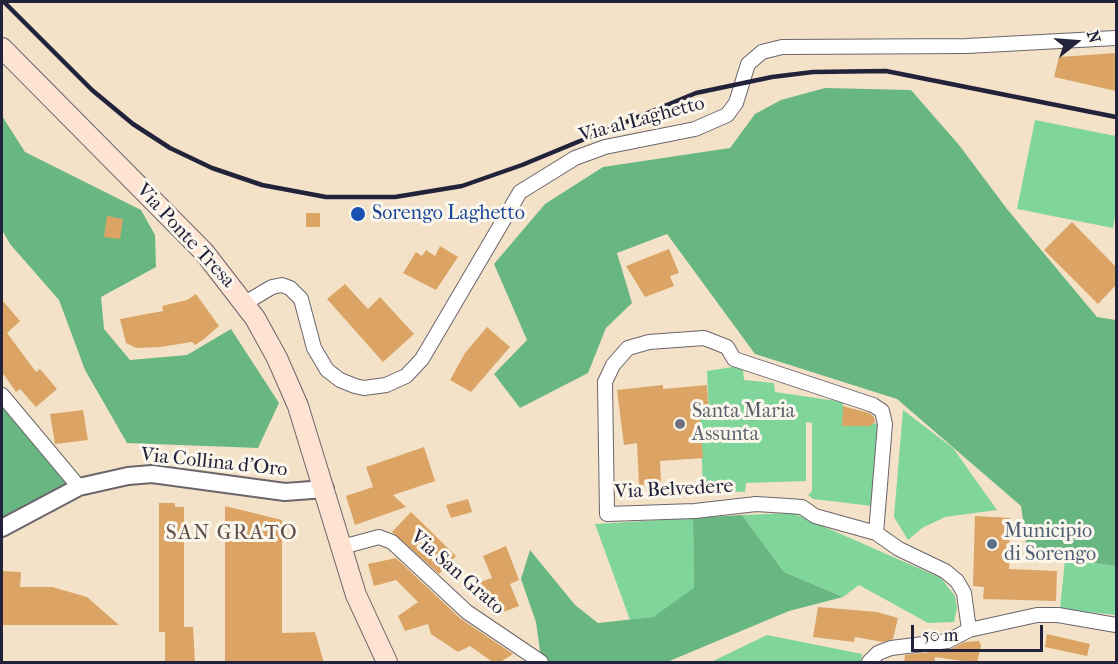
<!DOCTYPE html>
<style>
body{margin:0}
#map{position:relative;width:1118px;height:664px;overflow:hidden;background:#f3e2c7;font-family:"IM FELL French Canon",serif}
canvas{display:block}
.frame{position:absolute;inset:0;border:3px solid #22223b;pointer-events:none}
.north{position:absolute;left:1046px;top:12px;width:60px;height:60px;-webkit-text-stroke:4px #fbf7ec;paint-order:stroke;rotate:73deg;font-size:16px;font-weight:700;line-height:24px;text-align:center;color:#22223b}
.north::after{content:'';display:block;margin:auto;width:21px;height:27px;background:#22223b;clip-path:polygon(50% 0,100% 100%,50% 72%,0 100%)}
.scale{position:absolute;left:911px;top:625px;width:132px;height:27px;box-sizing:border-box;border:3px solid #22223b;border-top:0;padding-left:8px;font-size:18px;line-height:21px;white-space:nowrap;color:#22223b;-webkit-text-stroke:4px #fbf7ec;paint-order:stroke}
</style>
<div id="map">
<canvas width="1118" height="664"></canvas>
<div class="frame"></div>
<div class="north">N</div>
<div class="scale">50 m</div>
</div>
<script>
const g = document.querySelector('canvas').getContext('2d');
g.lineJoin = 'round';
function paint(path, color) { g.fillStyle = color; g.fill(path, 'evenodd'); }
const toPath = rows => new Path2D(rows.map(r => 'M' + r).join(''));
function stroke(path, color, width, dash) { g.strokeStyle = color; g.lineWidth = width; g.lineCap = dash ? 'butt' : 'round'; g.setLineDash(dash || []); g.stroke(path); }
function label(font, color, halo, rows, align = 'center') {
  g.font = font + ' "IM FELL French Canon",serif'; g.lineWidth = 6; g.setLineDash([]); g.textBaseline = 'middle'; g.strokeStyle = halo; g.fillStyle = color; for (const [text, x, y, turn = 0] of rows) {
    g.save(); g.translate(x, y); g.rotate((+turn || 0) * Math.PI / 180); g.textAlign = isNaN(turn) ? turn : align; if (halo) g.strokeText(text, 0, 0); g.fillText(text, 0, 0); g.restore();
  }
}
const green = toPath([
 [1035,120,1116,136,1116,210,1113,228,1017,209],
 [733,367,743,370,744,380,774,383,775,392,843,402,843,426,881,423,872,506,813,499,808,495,812,491,812,423,806,422,806,481,746,483,745,492,703,490,700,417,709,416,707,371],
 [903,410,953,448,997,510,945,517,922,528,908,540,894,517],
 [793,513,941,578,955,596,957,608,954,622,928,623,859,585,843,597,784,572,742,515],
 [693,518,694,589,653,617,630,620,595,524],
 [1065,560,1116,566,1116,615,1060,609],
 [767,635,862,654,861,662,711,662]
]);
const forest = toPath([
 [825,88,911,90,959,145,1007,209,1097,317,1116,320,1116,566,1028,555,1021,506,897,399,755,354,667,234,617,253,632,303,606,328,588,373,520,408,494,374,527,340,494,264,545,204,603,167,730,148,755,114,781,100],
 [2,116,25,152,141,210,155,235,156,267,101,297,104,329,130,360,187,355,231,329,279,403,258,448,127,443,85,370,59,300,10,244,2,230],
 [2,395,79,487,2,528],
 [742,515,784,572,843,597,789,611,667,662,549,662,541,658,536,622,521,579,530,550,575,605,598,623,653,617,694,588,693,518]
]);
const building = toPath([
 [1116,53,1116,91,1054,77,1059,57],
 [306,213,320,213,320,227,306,227],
 [107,216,123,219,120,239,104,237],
 [1072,222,1116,267,1116,285,1098,304,1044,250],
 [440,246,458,257,436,290,403,273,416,252,422,256,426,250,435,256],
 [669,249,679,273,670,276,674,286,645,297,626,266],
 [345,284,368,309,380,297,414,334,383,362,327,299],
 [196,294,219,326,204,339,195,345,192,342,160,347,136,348,126,343,120,319,163,311,162,306,187,300],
 [2,300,20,321,7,333,36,372,40,369,57,389,36,407,20,389,16,392,2,372],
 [487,327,510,347,471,392,450,380,465,353],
 [663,385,663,389,707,385,709,417,700,417,703,458,660,461,661,484,639,485,637,443,624,445,617,390],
 [843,406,869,413,874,417,875,422,870,426,842,426],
 [83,410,88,440,55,444,50,414],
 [424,447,435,481,393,495,406,507,355,525,346,496,373,487,366,467],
 [468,499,472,512,451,518,446,505],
 [159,503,175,503,175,507,184,507,184,627,193,627,195,663,165,663,165,632,159,632],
 [225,506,282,520,282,633,315,632,324,663,225,663],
 [411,512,456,556,439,574,392,532],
 [975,516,1010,518,1009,569,1057,571,1056,601,983,599,984,587,973,586],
 [506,546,519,580,510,584,519,606,493,616,480,582,492,578,483,556],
 [396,558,461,619,513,654,499,663,494,663,470,646,458,652,431,634,428,624,405,631,398,616,418,602,396,580,374,586,368,564],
 [2,571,21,572,20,587,52,587,87,597,119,625,2,625],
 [818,607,877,612,898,618,893,639,883,642,855,637,854,642,813,637],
 [1047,634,1090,644,1087,656,1045,647],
 [979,641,981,645,977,663,935,657,934,663,904,663,905,655,949,650,965,642]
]);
const minor = toPath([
 [245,303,272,287,282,285,290,288,301,299,314,348,327,370,340,380,355,386,364,388,386,385,406,376,422,359,520,192,575,158,605,147,695,129,727,115,736,103,748,64,762,52,782,47,967,46,1116,38],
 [2,395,79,487],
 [876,533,815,516,802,507,788,506,756,504,695,511,607,514,605,382,613,365,628,348,649,342,704,338,727,347,734,359,873,405,882,411,885,424,876,533,899,549,945,571,957,581,964,593,969,630],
 [342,547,379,537,392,542,467,612,541,662],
 [869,662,878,653,891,648,948,641,969,630,1037,615,1058,615,1116,625]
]);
const tertiary = toPath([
 [2,528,79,487,128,476,152,474,285,492,325,489]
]);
const secondary = toPath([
 [2,48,204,252,255,318,277,358,298,406,356,595,387,662]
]);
const rail = toPath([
 [4,2,92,90,133,124,170,148,212,168,262,185,326,197,395,197,462,186,522,165,696,93,772,77,813,72,886,71,1116,117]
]);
const markers = [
 [358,214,8,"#1a4fb4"],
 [680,424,6,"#6b7280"],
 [992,544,6,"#5c6f8a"]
];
const streetNames = [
 ["Via al Laghetto",642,120,-15],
 ["Via Ponte Tresa",185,236,47],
 ["Via Collina d'Oro",214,463,6],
 ["Via Belvedere",674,490,-3],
 ["Via San Grato",457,573,41]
];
const transitNames = [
 ["Sorengo Laghetto",372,214]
];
const worshipNames = [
 ["Santa Maria",692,412],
 ["Assunta",692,435]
];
const serviceNames = [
 ["Municipio",1004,532],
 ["di Sorengo",1004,555]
];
const neighbourhoodNames = [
 ["SAN GRATO",232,534]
];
paint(green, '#80d69a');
paint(forest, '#68b782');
paint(building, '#dba465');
stroke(minor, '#6b656c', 16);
stroke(tertiary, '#6b656c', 20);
stroke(secondary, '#6b656c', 22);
stroke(minor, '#fff', 14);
stroke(tertiary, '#fff', 16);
stroke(secondary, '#fee3d2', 20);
stroke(rail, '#22223b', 4.5);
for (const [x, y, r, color] of markers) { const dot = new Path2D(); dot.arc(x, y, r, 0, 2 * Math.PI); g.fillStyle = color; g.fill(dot); stroke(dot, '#fbf7ec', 2); }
label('20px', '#22223b', '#fbf7ec', streetNames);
label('20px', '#164399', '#fbf7ec', transitNames, 'left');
label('20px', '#5b616d', '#fbf7ec', worshipNames, 'left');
label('20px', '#4e5e75', '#fbf7ec', serviceNames, 'left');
g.letterSpacing = '1.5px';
label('21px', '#63504a', '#fbf7ec', neighbourhoodNames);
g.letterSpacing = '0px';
</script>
